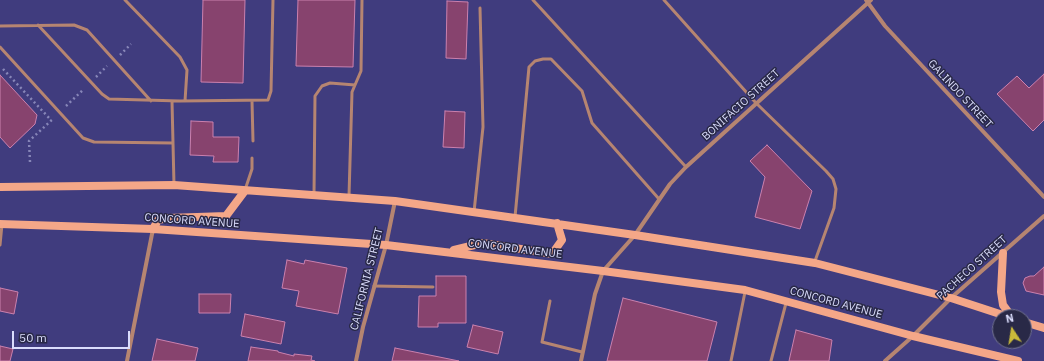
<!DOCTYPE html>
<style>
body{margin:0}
#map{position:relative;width:1044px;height:361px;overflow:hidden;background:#403c7e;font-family:"IBM Plex Sans",sans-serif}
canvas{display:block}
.north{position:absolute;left:992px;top:309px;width:40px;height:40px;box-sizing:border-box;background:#292947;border:1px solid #70718f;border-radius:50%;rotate:348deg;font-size:11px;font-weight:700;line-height:16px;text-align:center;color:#dadcfc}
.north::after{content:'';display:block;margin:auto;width:14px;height:18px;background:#c9ba3a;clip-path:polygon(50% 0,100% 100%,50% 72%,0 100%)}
.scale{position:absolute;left:12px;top:331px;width:118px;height:18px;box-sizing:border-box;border:2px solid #dadcfc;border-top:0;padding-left:5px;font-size:12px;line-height:14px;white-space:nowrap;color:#dadcfc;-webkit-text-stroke:3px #292947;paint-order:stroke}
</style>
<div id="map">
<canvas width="1044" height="361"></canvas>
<div class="north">N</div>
<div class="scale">50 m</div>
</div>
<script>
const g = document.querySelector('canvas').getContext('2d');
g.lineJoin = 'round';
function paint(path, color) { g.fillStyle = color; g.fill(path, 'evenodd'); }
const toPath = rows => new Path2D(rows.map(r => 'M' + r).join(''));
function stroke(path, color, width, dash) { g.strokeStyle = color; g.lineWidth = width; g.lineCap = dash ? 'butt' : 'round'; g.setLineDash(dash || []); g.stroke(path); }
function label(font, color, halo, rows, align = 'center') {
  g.font = font + ' "IBM Plex Sans",sans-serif'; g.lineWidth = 3; g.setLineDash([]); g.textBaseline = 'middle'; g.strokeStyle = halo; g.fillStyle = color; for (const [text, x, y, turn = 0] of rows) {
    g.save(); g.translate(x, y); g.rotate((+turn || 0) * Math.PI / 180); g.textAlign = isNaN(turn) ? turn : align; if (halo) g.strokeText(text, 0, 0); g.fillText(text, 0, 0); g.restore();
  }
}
const building = toPath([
 [203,0,245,0,243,83,201,82,203,0],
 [298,0,355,0,353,67,296,66,298,0],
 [447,1,468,2,466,59,446,58,447,1],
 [1044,74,1044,120,1033,131,997,94,1017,76,1029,88,1044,74],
 [0,75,37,115,35,124,10,148,0,137,0,75],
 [445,111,465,112,464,148,443,147,445,111],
 [191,121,213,122,213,137,239,137,238,162,213,162,214,156,190,155,191,121],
 [767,145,812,191,800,229,755,217,765,177,750,161,767,145],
 [287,260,304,264,305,260,347,268,338,314,296,306,299,291,282,288,287,260],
 [1044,267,1044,295,1026,291,1023,283,1025,278,1030,276,1034,276,1044,267],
 [436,276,466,276,466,323,438,323,438,327,418,327,419,296,436,296,436,276],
 [0,288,18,292,14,314,0,311,0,288],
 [199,294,231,294,230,313,199,313,199,294],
 [623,298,717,322,707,361,607,361,623,298],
 [245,314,285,322,281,344,241,336,245,314],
 [473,325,503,332,498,354,467,347,473,325],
 [796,330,832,340,829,361,789,361,796,330],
 [157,339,198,348,195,361,152,361,157,339],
 [0,346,13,349,10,361,0,361,0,346],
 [251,347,278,351,278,352,294,356,294,354,312,356,311,360,315,361,248,361,251,347],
 [395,348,459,361,392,361,395,348]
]);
const path = toPath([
 [120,55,131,44],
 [3,69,51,120],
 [96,77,107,66],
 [66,106,84,89],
 [30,162,29,141,54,118]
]);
const service = toPath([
 [125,0,180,57,187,70,185,101],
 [533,0,686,167],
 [664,0,756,103,826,171,833,179,836,189,834,208,815,261],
 [38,25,102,94,109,99,180,101,268,100,271,91,273,0],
 [0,26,74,25,87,30,151,101],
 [0,47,83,138,94,142,173,143],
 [172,101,174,185],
 [252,101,253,141],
 [245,190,252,169,252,158],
 [314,194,315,96,322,86,330,83,355,85],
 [349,196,352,92,361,71,362,0],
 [474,212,483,127,480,8],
 [515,217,529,67,535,61,543,59,551,59,582,91,592,123,659,199],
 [0,245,2,224],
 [374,286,433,287],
 [550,301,542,342,582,352],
 [731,361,745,292],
 [771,361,786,303]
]);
const minor = toPath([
 [866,0,885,26,1044,197],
 [127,361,153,229],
 [356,361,363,327,386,245,395,201],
 [581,361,595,294,603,271,635,235,670,184,686,167,871,0],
 [885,361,913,336,951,298,1044,216]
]);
const secondary = toPath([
 [0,187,174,185,395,201,635,235,815,263,951,298,1009,317],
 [0,224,153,229,386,245,603,271,745,290,913,336,1018,361],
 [153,229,158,220,168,218,226,216,244,192],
 [454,250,483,243,552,254,562,240,557,223],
 [1003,253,1001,292,1003,305,1012,317],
 [1024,322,1044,328]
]);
const streetNames = [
 ["GALINDO STREET",960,94,47],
 ["BONIFACIO STREET",741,105,-42],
 ["CONCORD AVENUE",192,221,4],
 ["CONCORD AVENUE",515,249,7],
 ["PACHECO STREET",972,268,-42],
 ["CALIFORNIA STREET",367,279,-76],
 ["CONCORD AVENUE",836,303,15]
];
paint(building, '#87436e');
stroke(building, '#cb81ae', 1);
stroke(path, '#8786b8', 2.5, [2, 3]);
stroke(service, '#b68571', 3);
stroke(minor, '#b68571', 4);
stroke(secondary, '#f4a788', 8);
label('11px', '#dadcfc', '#292947', streetNames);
</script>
